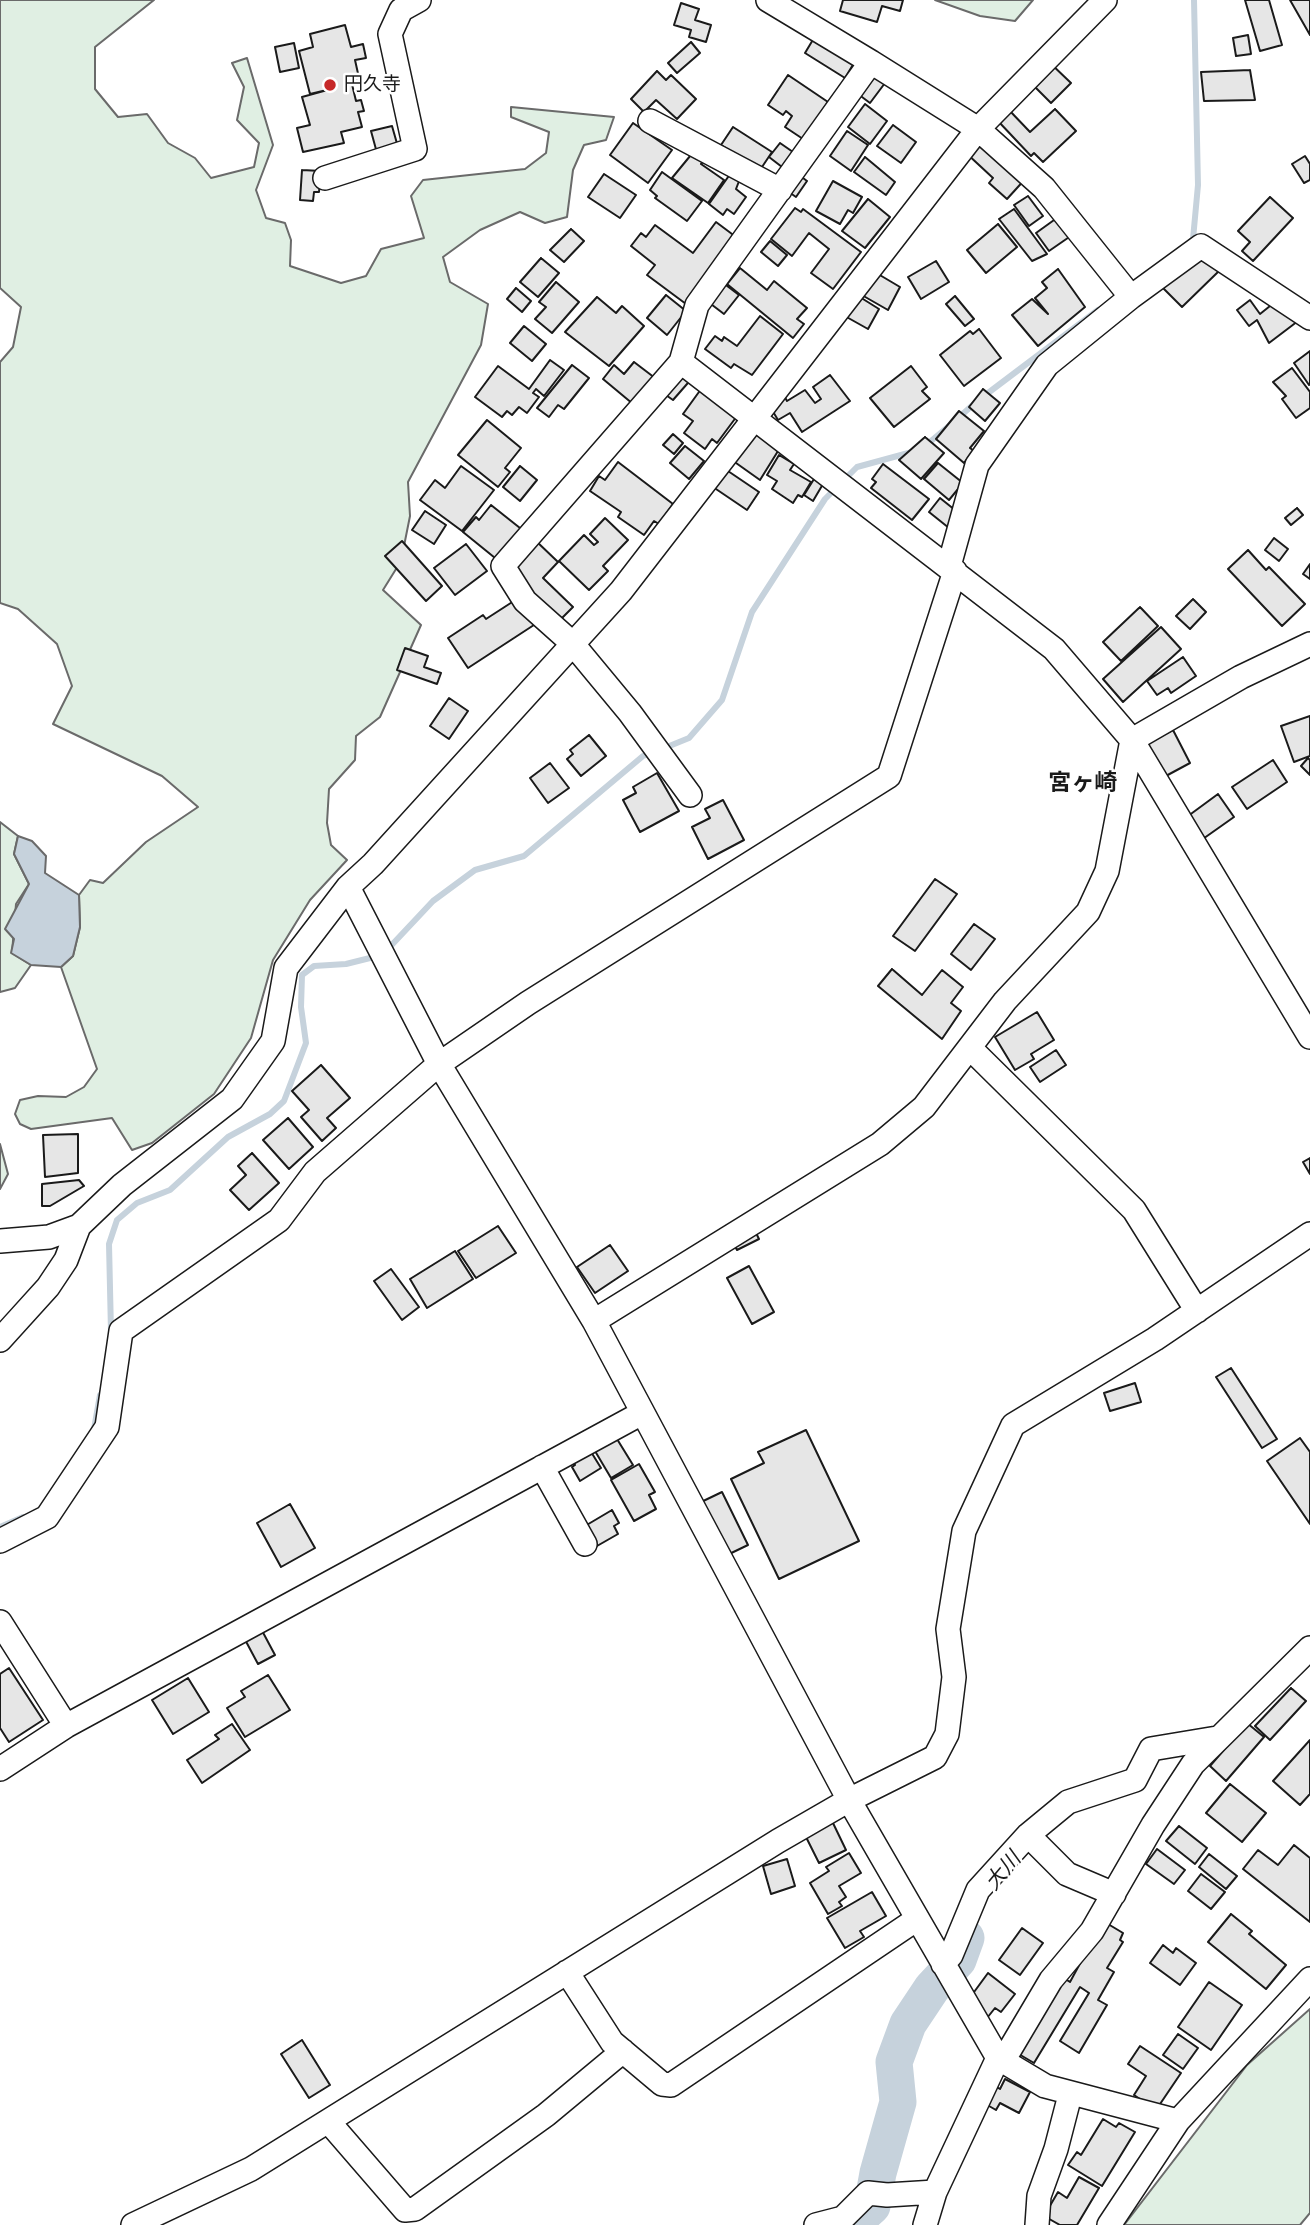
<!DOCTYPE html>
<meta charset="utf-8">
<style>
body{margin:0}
canvas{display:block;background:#fff}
</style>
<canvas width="1310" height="2225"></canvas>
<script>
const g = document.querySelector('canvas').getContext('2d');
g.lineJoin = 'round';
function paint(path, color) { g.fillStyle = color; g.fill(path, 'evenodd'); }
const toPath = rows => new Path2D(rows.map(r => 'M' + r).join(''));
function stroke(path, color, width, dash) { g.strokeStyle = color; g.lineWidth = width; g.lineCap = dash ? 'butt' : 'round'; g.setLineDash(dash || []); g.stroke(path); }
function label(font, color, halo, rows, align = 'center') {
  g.font = font + ' Roboto,"Noto Sans JP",sans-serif'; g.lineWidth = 5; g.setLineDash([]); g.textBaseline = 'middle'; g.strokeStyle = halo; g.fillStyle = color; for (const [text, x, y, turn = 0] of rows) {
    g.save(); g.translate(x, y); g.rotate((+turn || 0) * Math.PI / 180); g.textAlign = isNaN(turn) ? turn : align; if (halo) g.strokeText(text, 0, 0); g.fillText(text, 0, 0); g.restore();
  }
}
const green = toPath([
 [0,0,154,0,95,47,95,89,118,117,147,114,168,143,195,158,211,178,254,167,259,143,237,120,244,87,232,63,247,58,273,145,256,190,266,218,285,223,291,240,290,266,341,283,366,276,381,249,424,238,411,196,423,180,525,169,546,153,549,132,511,117,511,107,614,117,606,140,584,145,573,170,567,217,545,223,520,212,480,230,443,257,450,282,488,304,481,345,408,482,410,516,401,561,383,590,421,625,380,717,356,736,355,760,329,789,327,823,331,845,347,860,310,900,273,960,251,1038,214,1094,152,1143,132,1150,112,1118,31,1129,20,1124,15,1114,20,1100,38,1096,66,1097,84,1087,97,1069,61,967,73,956,80,927,79,895,90,880,103,883,146,842,198,807,162,776,53,724,72,686,57,644,18,609,0,603,0,362,13,347,21,307,0,288,0,0],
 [935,0,1033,0,1015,21,980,16,935,0],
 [0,822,18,836,14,854,29,884,16,904,12,953,31,965,15,988,0,992,0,822],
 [0,1144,8,1174,0,1189,0,1144],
 [1310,2009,1310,2213,1300,2225,1124,2225,1247,2065,1310,2009]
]);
const water = toPath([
 [18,836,32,841,46,856,45,873,79,895,80,927,73,956,61,967,31,965,11,953,14,939,5,929,29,884,14,854,18,836]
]);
const stream = toPath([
 [1188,244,1193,239,1198,185,1194,0],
 [984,396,1098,310],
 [957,419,975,403],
 [925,446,949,426],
 [843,481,857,467,912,452],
 [662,749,689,738,722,700,752,612,825,499,836,488],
 [387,950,433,901,475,870,524,856,643,756,652,753],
 [111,1332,109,1244,117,1220,137,1203,170,1190,228,1137,270,1114,284,1101,306,1043,301,1007,302,975,314,966,346,964,378,956],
 [94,1429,100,1395],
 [0,1527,23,1517]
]);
const river = toPath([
 [851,2225,872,2206,878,2173,898,2102,894,2062,908,2024,932,1988,958,1960,966,1938]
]);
const building = toPath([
 [843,0,903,0,900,11,882,6,877,22,840,11,843,0],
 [1245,0,1269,0,1282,45,1260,51,1245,0],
 [1290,0,1310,0,1310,35,1290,0],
 [681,3,699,9,695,20,711,25,706,42,689,37,691,30,674,25,681,3],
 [345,25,351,47,363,44,366,58,355,60,359,78,351,80,356,101,361,100,364,111,358,112,362,127,341,132,344,143,303,152,297,128,310,125,302,97,331,89,310,94,299,51,313,47,310,34,345,25],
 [817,33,857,58,845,78,805,53,817,33],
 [1248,35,1251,54,1236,56,1233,38,1248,35],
 [691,42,700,53,677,73,668,63,691,42],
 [294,43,299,68,280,72,275,47,294,43],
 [1048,61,1071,83,1051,103,1028,80,1048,61],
 [872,67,888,79,870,103,854,91,872,67],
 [1250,70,1255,100,1204,101,1201,72,1250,70],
 [657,71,666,80,671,75,696,99,677,119,656,100,644,112,631,99,657,71],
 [788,75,828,102,803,139,785,127,792,116,786,111,783,115,768,105,788,75],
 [865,104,887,121,870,144,848,127,865,104],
 [1055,109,1076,131,1043,162,1034,153,1031,156,998,121,1009,110,1030,132,1055,109],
 [633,123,672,150,648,183,610,155,633,123],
 [893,125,916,142,901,163,877,146,893,125],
 [392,126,398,147,377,153,371,131,392,126],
 [733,127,772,152,760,170,721,145,733,127],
 [847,131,868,145,851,171,830,156,847,131],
 [980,135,1027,177,1007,199,989,183,993,178,965,152,980,135],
 [780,143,793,152,782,167,769,157,780,143],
 [695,150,706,158,701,164,724,180,708,203,672,178,695,150],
 [1305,156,1310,164,1310,180,1304,183,1292,164,1305,156],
 [865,157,895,182,886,195,854,172,865,157],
 [302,170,321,171,319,192,314,192,313,201,300,200,302,170],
 [733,170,741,176,736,189,746,197,734,214,727,209,723,215,709,204,733,170],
 [662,172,702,201,687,221,655,198,657,196,650,190,662,172],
 [795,172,807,181,796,197,783,188,795,172],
 [604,174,636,195,620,218,588,197,604,174],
 [833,181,862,197,853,213,848,210,840,224,816,211,833,181],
 [1028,196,1043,216,1029,226,1014,205,1028,196],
 [1270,197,1293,218,1253,261,1242,251,1250,242,1238,231,1270,197],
 [868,199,890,217,865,248,842,231,868,199],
 [795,208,801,212,803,209,861,252,833,289,811,273,829,249,809,233,792,256,771,239,795,208],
 [1014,209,1047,254,1032,261,999,219,1014,209],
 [1061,215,1075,233,1049,251,1036,233,1061,215],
 [716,222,736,237,686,304,647,275,655,265,631,246,641,233,646,237,655,225,693,253,716,222],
 [998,224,1017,247,986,273,967,250,998,224],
 [571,229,584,241,564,262,550,250,571,229],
 [770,241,787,255,778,266,761,252,770,241],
 [1199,251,1219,271,1182,307,1162,287,1199,251],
 [541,258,559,273,538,297,520,282,541,258],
 [936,261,949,282,921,299,908,277,936,261],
 [740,268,767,290,774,281,807,308,797,319,804,324,793,338,727,284,740,268],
 [1058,269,1085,307,1038,346,1012,315,1032,299,1048,314,1035,298,1047,288,1042,282,1058,269],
 [873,271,900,287,888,310,860,294,873,271],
 [718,279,739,295,724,314,703,298,718,279],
 [556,282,579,302,552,333,535,319,546,307,539,302,556,282],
 [516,288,531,301,522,312,507,299,516,288],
 [855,294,879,309,868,329,843,315,855,294],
 [666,295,686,311,667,335,647,318,666,295],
 [955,296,974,319,965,326,946,304,955,296],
 [597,297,616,313,622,306,644,326,609,366,565,332,597,297],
 [1280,298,1298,321,1269,343,1257,320,1249,326,1237,310,1250,300,1260,314,1280,298],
 [760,316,783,334,752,375,734,364,731,368,705,349,715,336,722,341,724,337,737,346,760,316],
 [524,326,546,344,532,361,510,343,524,326],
 [979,329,1001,358,964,386,940,355,970,331,973,334,979,329],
 [1310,351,1310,384,1309,385,1294,363,1310,351],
 [550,360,564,370,544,396,536,389,533,393,539,397,527,413,519,407,512,415,507,411,502,417,475,397,498,366,529,389,550,360],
 [634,362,655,378,633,404,603,379,614,365,624,374,634,362],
 [572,365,589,378,564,409,558,405,549,417,537,408,572,365],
 [911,366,927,387,922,391,930,399,894,427,870,398,911,366],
 [685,368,694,376,673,400,663,393,685,368],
 [1292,368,1310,392,1310,408,1296,418,1282,399,1286,396,1273,382,1292,368],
 [830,375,850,401,802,432,790,413,778,420,769,405,782,392,787,401,805,390,815,403,821,399,813,387,830,375],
 [704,385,740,412,717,443,712,439,705,449,684,433,693,421,683,414,704,385],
 [983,389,1000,403,985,421,969,407,983,389],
 [959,411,984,431,970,448,974,451,964,463,936,439,959,411],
 [487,420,521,448,505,468,510,472,498,487,458,455,487,420],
 [755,423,783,443,760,480,729,458,755,423],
 [673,434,683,443,674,454,663,445,673,434],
 [925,437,944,453,921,479,899,460,925,437],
 [685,446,704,461,689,479,670,463,685,446],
 [779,455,794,464,790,470,811,482,802,497,798,495,793,503,772,489,777,481,767,475,779,455],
 [618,462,673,504,659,524,654,521,644,535,618,517,621,512,590,491,599,476,605,480,618,462],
 [938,463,963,483,949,500,924,479,938,463],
 [883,464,929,499,912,520,871,488,876,482,872,479,883,464],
 [461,466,494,490,462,531,420,500,435,480,445,488,461,466],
 [520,466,537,480,520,501,503,487,520,466],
 [725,469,759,492,747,510,713,487,725,469],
 [814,479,823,484,813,501,804,495,814,479],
 [940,498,960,514,949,528,929,512,940,498],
 [491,505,525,532,500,562,463,532,476,517,479,520,491,505],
 [1297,508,1303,515,1291,525,1285,518,1297,508],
 [425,511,446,525,434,544,412,530,425,511],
 [605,518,628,540,603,566,608,571,589,590,559,561,584,535,594,545,598,542,590,534,605,518],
 [1274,538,1288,549,1279,561,1265,550,1274,538],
 [535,540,558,562,543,578,573,607,558,622,504,570,535,540],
 [402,541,442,586,426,601,385,556,402,541],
 [466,544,487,571,455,595,434,568,466,544],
 [1248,550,1266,570,1269,567,1305,604,1282,626,1228,569,1248,550],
 [1310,564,1310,579,1303,574,1310,564],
 [520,597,537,623,468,668,448,638,483,615,486,619,520,597],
 [1193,599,1206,612,1190,629,1176,616,1193,599],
 [1140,607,1158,626,1121,661,1103,642,1140,607],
 [1161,627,1181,649,1123,702,1103,679,1161,627],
 [405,648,428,656,424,667,441,673,437,684,397,670,405,648],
 [1183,657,1196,676,1171,693,1168,688,1157,695,1147,681,1183,657],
 [449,698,468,711,449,739,430,726,449,698],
 [1310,716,1310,756,1294,762,1281,726,1310,716],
 [1173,730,1190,763,1164,777,1147,743,1173,730],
 [589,735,606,756,581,776,567,759,573,754,570,750,589,735],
 [1308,758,1310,760,1310,775,1301,766,1308,758],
 [1273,760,1287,782,1247,809,1232,787,1273,760],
 [550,763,569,788,548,803,530,778,550,763],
 [657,773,679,811,640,832,623,800,636,793,633,787,657,773],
 [1218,794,1234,817,1200,841,1184,819,1218,794],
 [723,800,744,840,708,859,692,827,710,818,705,809,723,800],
 [935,879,957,894,915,951,893,936,935,879],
 [974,924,995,939,971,970,951,954,974,924],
 [892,969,922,995,942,970,963,987,951,1003,961,1011,942,1039,878,986,892,969],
 [1037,1012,1054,1040,1031,1054,1034,1059,1015,1070,995,1037,1037,1012],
 [1056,1050,1066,1065,1040,1082,1030,1067,1056,1050],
 [321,1065,350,1098,327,1118,336,1128,322,1141,301,1117,309,1110,292,1091,321,1065],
 [288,1118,313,1147,289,1169,263,1140,288,1118],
 [78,1134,78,1173,45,1177,43,1135,78,1134],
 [252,1153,279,1183,249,1210,230,1190,246,1175,238,1166,252,1153],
 [1310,1158,1310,1174,1303,1162,1310,1158],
 [79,1180,84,1186,50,1206,42,1206,42,1184,79,1180],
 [498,1226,516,1253,476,1278,458,1251,498,1226],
 [753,1227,759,1239,737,1250,731,1239,753,1227],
 [610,1245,628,1271,595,1293,577,1267,610,1245],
 [455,1251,473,1279,427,1308,410,1279,455,1251],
 [749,1266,774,1312,752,1324,727,1278,749,1266],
 [391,1269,419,1307,402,1320,374,1281,391,1269],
 [1231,1368,1277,1439,1262,1448,1216,1377,1231,1368],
 [1135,1383,1141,1402,1110,1411,1104,1393,1135,1383],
 [806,1430,859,1541,779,1579,731,1479,764,1463,758,1452,806,1430],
 [1300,1438,1310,1452,1310,1524,1267,1461,1300,1438],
 [617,1439,633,1465,611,1478,595,1451,617,1439],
 [588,1447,601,1468,580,1481,572,1467,575,1465,571,1458,588,1447],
 [639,1464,655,1492,649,1495,656,1509,634,1521,611,1480,639,1464],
 [722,1492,748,1545,723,1557,697,1504,722,1492],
 [290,1504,315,1548,281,1567,257,1523,290,1504],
 [612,1510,619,1523,614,1526,618,1534,597,1546,585,1526,612,1510],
 [259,1625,275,1655,258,1664,242,1634,259,1625],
 [9,1668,43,1720,9,1742,0,1728,0,1674,9,1668],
 [268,1675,290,1710,245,1737,227,1708,245,1697,241,1691,268,1675],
 [188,1678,209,1712,173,1734,152,1700,188,1678],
 [1291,1688,1306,1701,1270,1740,1255,1726,1291,1688],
 [1247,1723,1264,1737,1226,1781,1210,1766,1247,1723],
 [232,1724,250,1750,202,1783,187,1760,219,1739,215,1735,232,1724],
 [1310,1740,1310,1794,1300,1805,1273,1781,1310,1740],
 [1230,1784,1266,1813,1242,1842,1206,1813,1230,1784],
 [832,1821,846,1850,819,1863,803,1831,832,1821],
 [1179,1826,1207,1848,1195,1864,1166,1841,1179,1826],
 [1294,1845,1310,1858,1310,1922,1243,1869,1258,1850,1278,1865,1294,1845],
 [1157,1849,1185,1870,1174,1884,1146,1864,1157,1849],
 [849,1853,861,1873,839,1886,846,1897,839,1902,842,1906,828,1914,810,1883,829,1871,826,1867,849,1853],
 [1209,1854,1237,1876,1226,1889,1199,1867,1209,1854],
 [787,1859,795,1886,771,1894,763,1866,787,1859],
 [1201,1874,1225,1892,1211,1909,1188,1891,1201,1874],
 [872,1892,886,1916,860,1931,864,1937,845,1948,827,1918,872,1892],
 [1231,1914,1252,1931,1249,1934,1286,1965,1266,1989,1208,1942,1231,1914],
 [1103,1921,1123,1933,1120,1940,1123,1942,1107,1968,1114,1972,1098,2000,1107,2005,1079,2053,1060,2041,1089,1993,1080,1987,1034,2063,1017,2053,1062,1977,1070,1982,1103,1921],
 [1022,1928,1043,1943,1020,1975,999,1960,1022,1928],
 [1163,1945,1173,1953,1176,1948,1196,1963,1180,1985,1150,1963,1163,1945],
 [988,1973,1015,1994,1001,2012,995,2008,987,2018,966,2003,988,1973],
 [1209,1982,1242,2005,1211,2050,1178,2027,1209,1982],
 [1178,2034,1198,2048,1183,2069,1163,2055,1178,2034],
 [302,2040,330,2085,309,2098,281,2054,302,2040],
 [1140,2046,1181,2073,1156,2110,1134,2095,1146,2076,1128,2064,1140,2046],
 [1005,2079,1030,2092,1019,2113,1000,2103,996,2110,982,2102,991,2084,1000,2089,1005,2079],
 [1103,2119,1116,2127,1119,2123,1135,2132,1102,2186,1068,2165,1077,2152,1081,2155,1103,2119],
 [1079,2177,1099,2188,1077,2225,1060,2225,1044,2216,1058,2192,1067,2198,1079,2177]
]);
const minor = toPath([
 [768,0,871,62],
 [650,121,780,190],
 [325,178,415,149,390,34,401,10,419,0],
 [1131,297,1201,246,1310,318],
 [681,362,1054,649,1132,740,1310,1037],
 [690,795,630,713,572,643,525,601,503,566,681,362,697,305,871,62,978,129,1044,188,1131,297,1047,365,977,465,949,566],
 [348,887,439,1064,594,1321,849,1800,998,2058,1045,2086,1178,2121],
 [971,1049,1134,1210,1197,1311],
 [0,1241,49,1237,79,1226,122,1185,232,1099,273,1041,286,968,348,887,373,864,621,591,978,129,1105,0],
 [594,1321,880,1144,924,1107,1005,1001,1088,912,1107,871,1132,740,1241,677,1310,644],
 [0,1340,48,1287,66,1260,79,1226],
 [542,1467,585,1544],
 [0,1541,47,1517,107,1427,121,1331,279,1220,315,1172,439,1064,528,1003,889,776,955,571],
 [0,1622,66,1726],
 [0,1769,66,1726,642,1413],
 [1028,1835,1067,1874,1114,1894],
 [943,1964,951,1955,978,1890,1028,1835,1068,1802,1135,1780,1151,1749,1217,1738],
 [567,1972,612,2042,662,2084,671,2085,917,1919],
 [1003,2061,1051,1980,1092,1931,1153,1825,1193,1764,1310,1648],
 [328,2121,405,2210,415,2209,546,2115,623,2051],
 [133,2225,251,2169,778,1841,849,1800,935,1757,947,1734,954,1677,948,1629,964,1531,1013,1425,1155,1339,1310,1234],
 [816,2225,843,2218,868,2193,887,2195,935,2192],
 [925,2225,935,2192,998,2058],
 [1037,2225,1039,2196,1056,2149,1070,2095],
 [1109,2225,1178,2121,1310,1979]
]);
const markers = [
 [330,85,7,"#c62828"]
];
const poiNames = [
 ["円久寺",344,85]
];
const waterNames = [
 ["大川",1004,1872,-50]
];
const quarterNames = [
 ["宮ヶ崎",1083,784]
];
paint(green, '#e0efe3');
stroke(green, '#6a6a6a', 2);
paint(water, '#c6d2dc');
stroke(water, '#6a6a6a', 2);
stroke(stream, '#c6d2dc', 6);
stroke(river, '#c6d2dc', 37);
paint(building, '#e6e6e6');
stroke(building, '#1a1a1a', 2);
stroke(minor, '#1a1a1a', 26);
stroke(minor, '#fff', 23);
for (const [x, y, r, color] of markers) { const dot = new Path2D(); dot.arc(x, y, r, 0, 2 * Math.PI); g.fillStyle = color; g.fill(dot); stroke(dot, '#fff', 2.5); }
label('19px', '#1a1a1a', '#fff', poiNames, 'left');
label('italic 21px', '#1a1a1a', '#fff', waterNames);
label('bold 23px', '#1a1a1a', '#fff', quarterNames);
</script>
